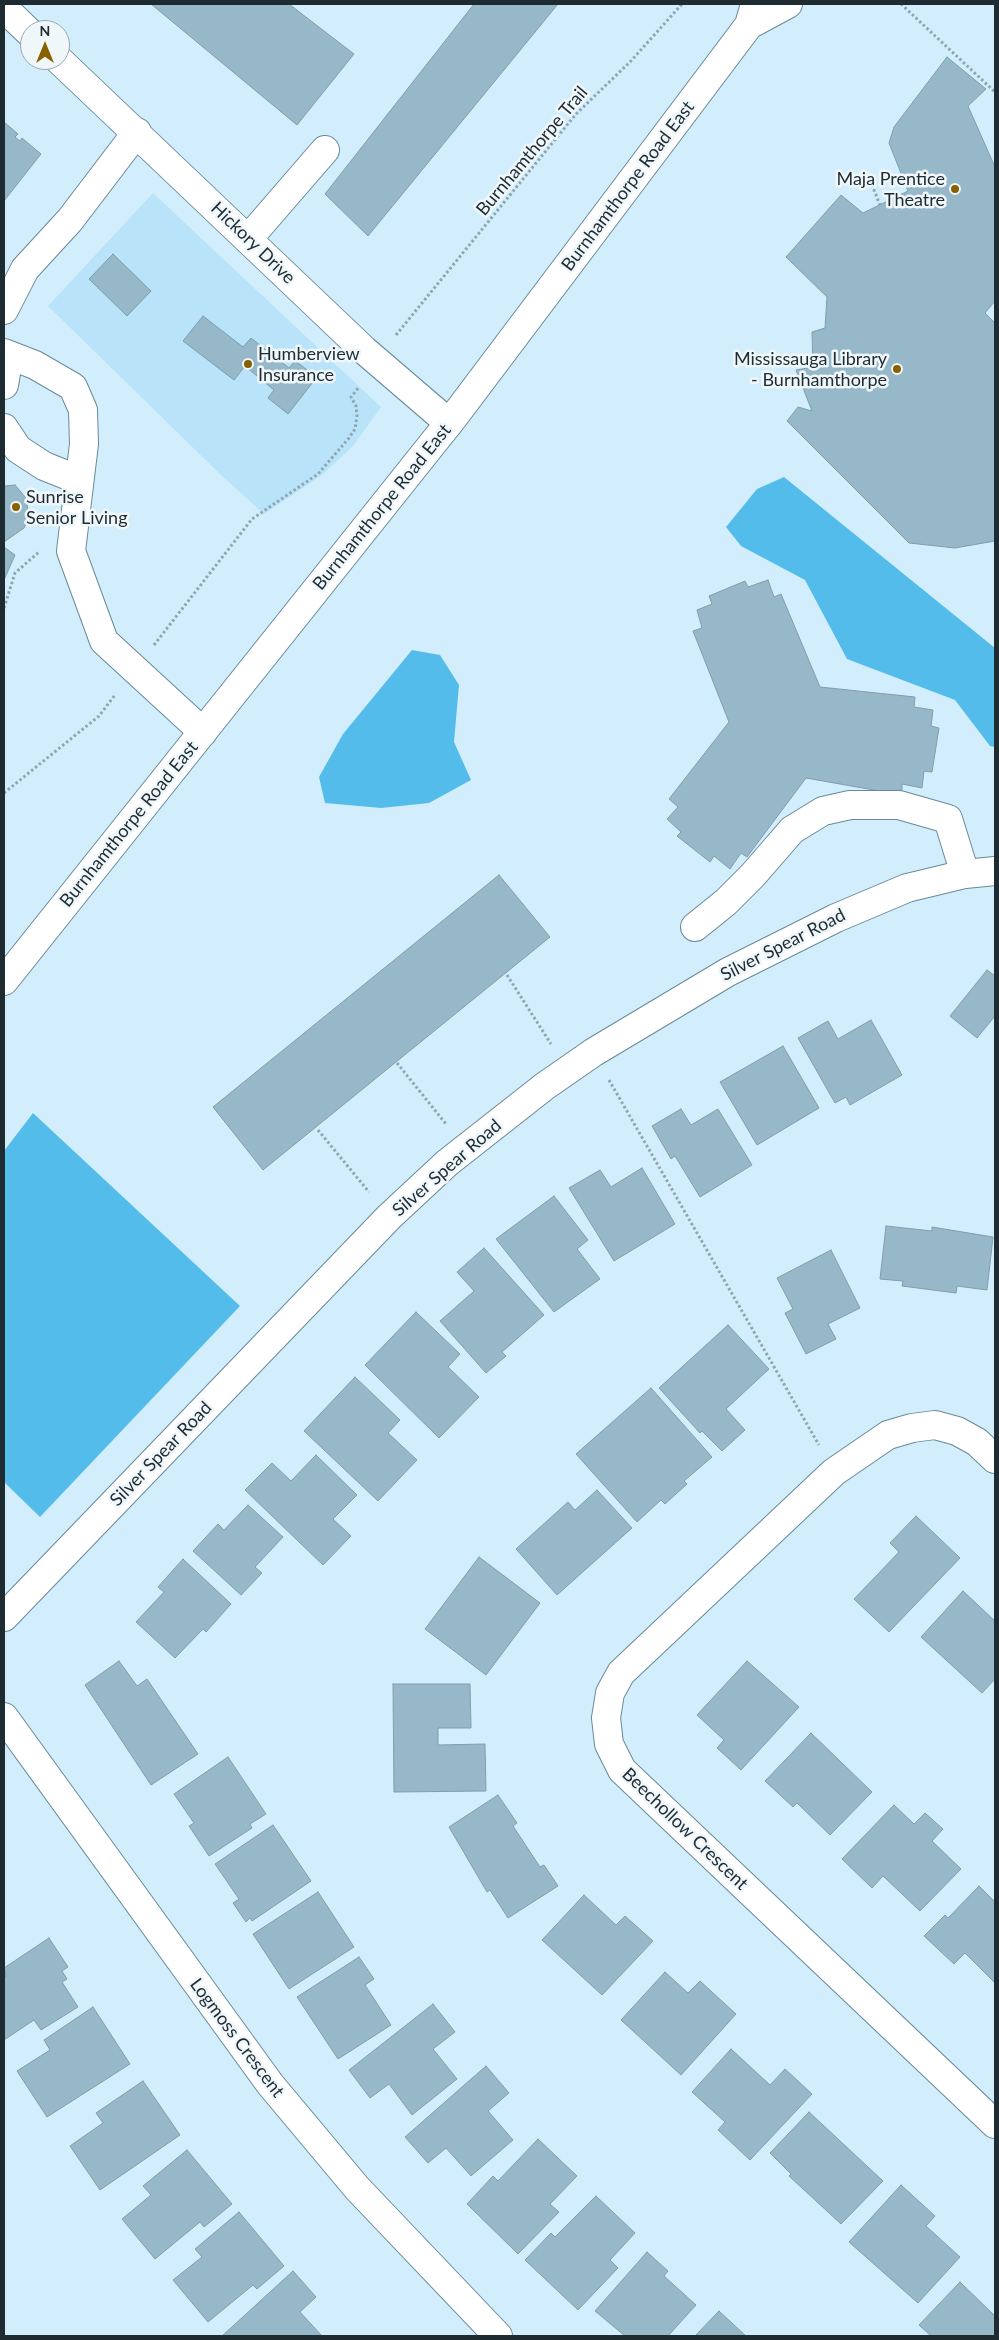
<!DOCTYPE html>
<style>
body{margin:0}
#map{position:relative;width:999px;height:2340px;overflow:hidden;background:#d2eefc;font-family:Lato,sans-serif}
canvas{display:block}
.frame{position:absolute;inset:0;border:5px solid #1e2c32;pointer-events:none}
.north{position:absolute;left:20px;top:20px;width:50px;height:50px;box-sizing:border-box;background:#f0f7fb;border:1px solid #9ca6ab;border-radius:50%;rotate:0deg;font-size:14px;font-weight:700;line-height:20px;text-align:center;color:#1e2c32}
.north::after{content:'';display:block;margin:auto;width:18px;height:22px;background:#886000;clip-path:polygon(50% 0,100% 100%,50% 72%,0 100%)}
</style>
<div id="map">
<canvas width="999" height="2340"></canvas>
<div class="frame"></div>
<div class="north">N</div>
</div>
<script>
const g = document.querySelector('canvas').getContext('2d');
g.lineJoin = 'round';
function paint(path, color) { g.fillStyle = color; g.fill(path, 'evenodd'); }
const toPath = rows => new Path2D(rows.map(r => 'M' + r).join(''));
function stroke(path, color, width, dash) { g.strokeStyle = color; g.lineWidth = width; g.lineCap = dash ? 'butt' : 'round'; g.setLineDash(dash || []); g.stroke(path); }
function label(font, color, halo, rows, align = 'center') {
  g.font = font + ' Lato,sans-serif'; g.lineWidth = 5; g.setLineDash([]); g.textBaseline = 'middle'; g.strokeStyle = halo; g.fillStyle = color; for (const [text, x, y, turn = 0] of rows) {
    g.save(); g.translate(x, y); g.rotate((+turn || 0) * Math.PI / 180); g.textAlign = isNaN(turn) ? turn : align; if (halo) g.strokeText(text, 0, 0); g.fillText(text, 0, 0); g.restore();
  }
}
const built = toPath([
 [153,193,381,407,353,446,322,475,264,514,219,473,48,306]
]);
const forest = toPath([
 [784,477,995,648,995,747,990,746,955,700,847,659,805,580,741,546,726,527,757,489],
 [412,650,440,655,459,685,454,742,471,780,429,803,381,808,325,803,319,777,343,734],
 [33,1113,240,1306,40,1517,4,1482,4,1151]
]);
const building = toPath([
 [151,4,289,4,354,54,297,125,151,4],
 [474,4,558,4,368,236,325,194,474,4],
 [947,57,986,89,968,106,995,167,995,301,985,313,995,323,995,541,955,548,909,543,787,421,798,407,812,411,796,370,813,367,812,332,825,328,827,297,786,257,841,195,863,213,908,191,889,143,894,127,947,57],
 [4,122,18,134,15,137,20,141,22,138,41,154,4,201,4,122],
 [113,254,151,291,127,316,89,279,113,254],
 [203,316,243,347,251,338,289,368,295,361,317,377,288,414,268,398,274,390,245,366,234,380,183,341,203,316],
 [15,485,26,498,29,517,24,528,4,542,4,486,15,485],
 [4,547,15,555,4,580,4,547],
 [768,580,774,597,781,594,820,687,915,697,914,707,933,710,931,726,939,728,932,772,924,771,922,788,902,784,902,795,806,778,747,857,741,853,730,869,714,856,710,862,677,836,681,832,667,819,678,807,669,799,729,722,693,631,702,628,697,610,712,604,709,596,745,581,748,587,768,580],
 [499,875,550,937,263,1170,213,1107,499,875],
 [987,970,995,976,995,1016,977,1038,950,1016,987,970],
 [871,1020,902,1075,850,1105,846,1097,835,1103,798,1038,828,1021,838,1039,871,1020],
 [783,1046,819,1108,757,1145,720,1082,783,1046],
 [681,1109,691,1125,718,1109,752,1165,700,1197,675,1156,671,1159,652,1126,681,1109],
 [642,1168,675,1224,614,1261,569,1188,600,1170,611,1187,642,1168],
 [554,1196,588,1240,577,1249,600,1279,554,1312,496,1239,554,1196],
 [886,1226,932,1231,932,1227,993,1237,987,1290,957,1286,956,1293,902,1286,903,1281,880,1279,886,1226],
 [484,1248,544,1315,502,1352,506,1356,486,1373,440,1321,474,1291,457,1272,484,1248],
 [831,1250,860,1308,828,1324,836,1339,806,1354,785,1313,793,1309,777,1278,831,1250],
 [416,1312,460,1354,448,1367,479,1397,439,1438,365,1365,416,1312],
 [728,1325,769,1369,726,1409,745,1430,722,1451,702,1431,700,1433,659,1388,728,1325],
 [355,1377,400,1420,388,1433,417,1460,378,1501,304,1431,355,1377],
 [651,1388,712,1457,684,1481,687,1484,665,1504,661,1500,637,1522,576,1454,651,1388],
 [316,1455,357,1495,333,1519,351,1536,323,1565,245,1490,272,1463,291,1481,316,1455],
 [597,1490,632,1528,557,1595,516,1549,568,1502,575,1510,597,1490],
 [248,1505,283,1537,255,1567,262,1573,241,1595,193,1551,218,1524,224,1530,248,1505],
 [916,1516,960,1558,889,1632,854,1599,899,1552,890,1543,916,1516],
 [479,1557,540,1603,486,1675,425,1629,479,1557],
 [183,1559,231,1604,206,1632,203,1629,175,1658,136,1622,164,1592,158,1587,183,1559],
 [963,1591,995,1621,995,1679,982,1693,921,1637,963,1591],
 [119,1661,137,1686,147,1679,198,1754,151,1785,85,1685,119,1661],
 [747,1661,799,1707,741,1770,717,1748,724,1740,697,1715,747,1661],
 [393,1684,470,1684,471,1728,438,1728,438,1745,485,1744,486,1791,394,1792,393,1684],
 [811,1733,872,1792,830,1835,797,1803,793,1807,765,1781,811,1733],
 [228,1757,266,1814,250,1824,252,1828,209,1856,189,1826,194,1823,174,1794,228,1757],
 [498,1795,517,1823,513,1826,540,1867,544,1865,558,1886,508,1918,490,1890,487,1892,449,1827,498,1795],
 [894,1805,914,1824,925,1813,943,1829,932,1841,961,1869,920,1911,883,1876,872,1888,842,1859,894,1805],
 [273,1825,311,1881,252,1921,250,1918,246,1922,233,1903,239,1899,215,1864,273,1825],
 [979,1886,995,1902,995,1983,965,1953,954,1964,924,1936,945,1915,948,1918,979,1886],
 [318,1892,354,1947,289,1989,253,1934,318,1892],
 [584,1895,616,1925,625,1916,653,1941,602,1995,542,1940,584,1895],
 [49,1938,68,1967,62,1971,67,1979,62,1982,78,2007,41,2030,34,2020,4,2040,4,1978,6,1976,4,1968,49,1938],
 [359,1957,374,1979,365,1985,391,2025,338,2059,297,1997,359,1957],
 [665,1972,688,1993,700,1981,736,2014,681,2075,621,2020,665,1972],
 [433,2004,455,2032,433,2049,457,2079,412,2115,389,2084,370,2098,349,2070,433,2004],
 [93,2007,130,2064,47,2117,17,2071,50,2050,44,2040,93,2007],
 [731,2049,770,2085,785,2069,812,2094,750,2160,718,2130,725,2122,692,2092,731,2049],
 [486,2066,509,2093,488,2111,513,2140,471,2176,446,2148,428,2163,405,2137,486,2066],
 [143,2081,180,2135,100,2190,70,2146,103,2123,96,2113,143,2081],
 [809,2112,883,2181,841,2224,789,2176,791,2174,770,2153,809,2112],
 [538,2139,577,2176,550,2204,559,2212,518,2254,467,2204,493,2176,498,2181,538,2139],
 [187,2150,232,2204,204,2227,200,2222,155,2259,122,2219,151,2195,143,2186,187,2150],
 [901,2185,935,2216,926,2226,960,2257,918,2303,849,2242,901,2185],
 [596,2196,635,2233,610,2260,618,2268,578,2310,525,2260,551,2233,555,2237,596,2196],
 [239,2212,284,2266,257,2289,253,2285,208,2322,173,2280,202,2257,195,2249,239,2212],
 [647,2252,668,2271,664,2276,696,2305,668,2336,625,2336,595,2311,647,2252],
 [293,2271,316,2297,300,2312,322,2336,222,2336,293,2271],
 [960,2282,995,2316,995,2336,931,2336,919,2325,960,2282],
 [719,2311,746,2336,695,2336,719,2311]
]);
const path = toPath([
 [901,4,995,92],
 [870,180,880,205],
 [396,335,576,114,630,62,682,4],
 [4,608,15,573,40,551],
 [154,645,252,519,318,474,349,438,355,429,357,416,356,406,351,397,359,387],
 [4,793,99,716,115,695],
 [507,975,551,1044],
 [397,1063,446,1124],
 [609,1080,819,1445],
 [318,1130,369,1192]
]);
const minor = toPath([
 [4,8,30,33],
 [59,60,364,350,449,423],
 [248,239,325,150],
 [4,310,25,269,70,220,137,132],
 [4,353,35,365,73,387,83,410,84,444,71,551,104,641,203,732],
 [4,385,9,355],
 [4,428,18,449,44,466,79,480],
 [695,927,726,902,753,875,792,830,823,811,850,805,899,805,948,819,965,874],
 [995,1459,977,1442,957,1431,935,1425,912,1428,888,1435,834,1472,621,1673,610,1693,606,1718,609,1744,622,1770,995,2124],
 [4,1617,389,1217,447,1163,545,1086,594,1052,728,972,836,918,907,888,965,874,995,871],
 [4,1717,270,2084,357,2188,498,2336]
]);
const major = toPath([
 [749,25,788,4],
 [4,981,453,418,749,25,755,4]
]);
const markers = [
 [955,189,5,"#886000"],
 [248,364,5,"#886000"],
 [897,369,5,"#886000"],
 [16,507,5,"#886000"]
];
const streetNames = [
 ["Burnhamthorpe Trail",532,151,-50],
 ["Burnhamthorpe Road East",628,186,-53],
 ["Hickory Drive",253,243,44],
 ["Burnhamthorpe Road East",382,507,-51],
 ["Burnhamthorpe Road East",129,824,-51],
 ["Silver Spear Road",783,945,-27],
 ["Silver Spear Road",447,1168,-41],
 ["Silver Spear Road",161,1454,-46],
 ["Beechollow Crescent",685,1829,44],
 ["Logmoss Crescent",237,2038,53]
];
const poiNames = [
 ["Maja Prentice",945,179],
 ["Theatre",945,200],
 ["Humberview",258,354,"left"],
 ["Insurance",258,375,"left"],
 ["Mississauga Library",887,359],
 ["- Burnhamthorpe",887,380],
 ["Sunrise",26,497,"left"],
 ["Senior Living",26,518,"left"]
];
paint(built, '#b8e3f9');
paint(forest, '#54bcea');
paint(building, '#97b8c9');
stroke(building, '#7d9eae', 1);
stroke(minor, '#698999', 30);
stroke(major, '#698999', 30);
stroke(path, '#8fa6b1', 3, [2.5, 2.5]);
stroke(minor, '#fff', 28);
stroke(major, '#fff', 28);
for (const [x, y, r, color] of markers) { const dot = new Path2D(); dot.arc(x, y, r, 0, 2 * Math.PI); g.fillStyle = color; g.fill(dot); stroke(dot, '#f0f7fb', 2); }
label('18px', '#1e2c32', '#f0f7fb', streetNames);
label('18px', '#1e2c32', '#f0f7fb', poiNames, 'right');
</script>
